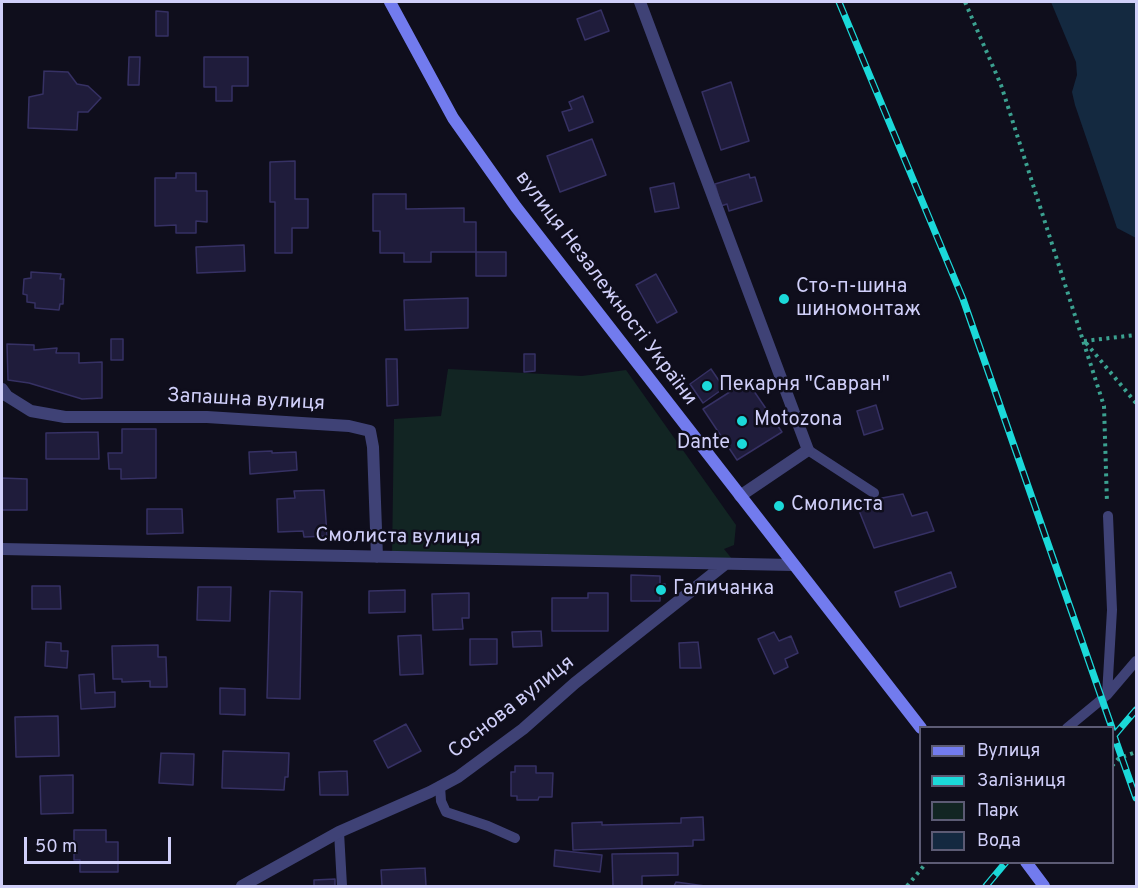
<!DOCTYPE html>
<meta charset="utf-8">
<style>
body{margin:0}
#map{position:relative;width:1138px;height:888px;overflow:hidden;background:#0f0e1c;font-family:Overpass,sans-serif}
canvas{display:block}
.frame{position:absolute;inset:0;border:3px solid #d0cff9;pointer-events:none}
.legend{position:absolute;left:919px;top:726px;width:195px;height:138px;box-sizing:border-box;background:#0f0e1c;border:2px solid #5c5b74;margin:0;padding:8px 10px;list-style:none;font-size:18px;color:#d0cff9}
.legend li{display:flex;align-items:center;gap:12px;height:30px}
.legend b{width:30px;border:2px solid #5c5b74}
.scale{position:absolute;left:24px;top:837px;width:147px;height:27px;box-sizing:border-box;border:3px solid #d0cff9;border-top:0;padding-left:8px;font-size:18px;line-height:21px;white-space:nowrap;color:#d0cff9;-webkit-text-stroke:4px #0f0e1c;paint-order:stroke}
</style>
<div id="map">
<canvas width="1138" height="888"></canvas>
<div class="frame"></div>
<ul class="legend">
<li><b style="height:8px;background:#727bee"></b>Вулиця</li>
<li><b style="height:8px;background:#1bd9d9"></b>Залізниця</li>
<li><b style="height:16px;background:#122523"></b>Парк</li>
<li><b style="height:16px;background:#142940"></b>Вода</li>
</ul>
<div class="scale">50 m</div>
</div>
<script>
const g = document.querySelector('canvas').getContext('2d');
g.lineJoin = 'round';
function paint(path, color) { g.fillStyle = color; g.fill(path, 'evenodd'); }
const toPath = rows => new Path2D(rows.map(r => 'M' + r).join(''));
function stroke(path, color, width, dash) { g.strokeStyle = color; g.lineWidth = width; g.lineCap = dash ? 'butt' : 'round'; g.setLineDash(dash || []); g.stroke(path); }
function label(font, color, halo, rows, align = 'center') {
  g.font = font + ' Overpass,sans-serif'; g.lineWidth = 5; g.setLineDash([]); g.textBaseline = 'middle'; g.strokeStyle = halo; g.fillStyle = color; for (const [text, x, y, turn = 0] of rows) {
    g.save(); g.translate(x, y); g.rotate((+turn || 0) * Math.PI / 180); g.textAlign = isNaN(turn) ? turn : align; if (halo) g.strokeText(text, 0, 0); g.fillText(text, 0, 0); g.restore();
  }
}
const green = toPath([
 [448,369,582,376,626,370,736,525,734,545,724,549,737,565,392,558,394,419,441,416]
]);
const water = toPath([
 [1051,2,1136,2,1136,238,1117,228,1113,216,1075,105,1072,92,1077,75,1076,62]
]);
const building = toPath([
 [601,10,609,31,585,40,577,19,601,10],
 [156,11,168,12,168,36,156,36,156,11],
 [129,57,140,57,139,85,128,85,129,57],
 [204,57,248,57,248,86,232,86,232,101,216,101,216,87,204,87,204,57],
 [44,71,68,72,77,84,88,86,101,98,88,112,78,112,77,130,28,128,29,97,43,94,44,71],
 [731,82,749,141,721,150,702,92,731,82],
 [583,96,593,122,569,131,562,112,572,109,569,102,583,96],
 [592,139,606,175,560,192,547,156,592,139],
 [295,161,295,199,308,199,308,228,292,228,292,253,275,253,275,202,270,202,270,162,295,161],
 [176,173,196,173,196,191,207,191,207,222,196,221,196,233,176,233,176,225,155,226,155,178,176,178,176,173],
 [749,174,750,178,755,177,762,201,729,211,727,204,721,206,715,184,749,174],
 [674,183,679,208,655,212,650,188,674,183],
 [373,194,406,194,406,209,464,208,464,222,476,222,476,252,431,252,431,262,404,262,404,253,380,253,380,231,373,231,373,194],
 [244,245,245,271,197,273,196,247,244,245],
 [476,252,506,252,506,276,476,276,476,252],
 [31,272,61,274,60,279,64,279,63,304,60,304,59,310,35,308,35,303,27,302,27,295,23,294,24,279,31,278,31,272],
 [656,274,677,312,657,323,636,285,656,274],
 [468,298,468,328,405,330,404,300,468,298],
 [111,339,123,339,123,360,111,360,111,339],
 [7,344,34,345,34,350,57,348,56,353,79,353,79,363,102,362,102,398,82,399,29,383,8,380,7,344],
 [524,354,535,354,535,371,524,372,524,354],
 [386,359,397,359,398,405,387,406,386,359],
 [711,369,724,388,703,403,690,384,711,369],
 [747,381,782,432,737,460,703,409,747,381],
 [876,405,883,429,864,435,857,411,876,405],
 [122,429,156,429,156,478,121,479,121,469,109,469,108,453,122,453,122,429],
 [98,432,99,459,46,459,46,433,98,432],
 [272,451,272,453,296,452,297,470,250,474,249,452,272,451],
 [2,478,27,479,27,510,2,510,2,478],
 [324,490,327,536,304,537,303,531,278,532,277,499,295,498,294,491,324,490],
 [903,494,912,516,927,512,934,531,874,548,856,503,903,494],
 [147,509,182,509,183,533,147,534,147,509],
 [951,572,956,587,900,607,895,592,951,572],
 [631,575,660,576,660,584,665,584,665,594,660,594,660,601,631,601,631,575],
 [32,586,60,586,61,609,32,609,32,586],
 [198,587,231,587,230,621,197,620,198,587],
 [405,590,405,612,369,613,369,591,405,590],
 [270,591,302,592,300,699,267,698,270,591],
 [469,593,469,618,462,618,463,629,433,630,432,594,469,593],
 [588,593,608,593,608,631,552,631,552,598,588,598,588,593],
 [541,631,542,646,513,647,512,632,541,631],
 [774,632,779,641,791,636,798,653,785,659,788,667,774,674,758,639,774,632],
 [421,635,423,674,400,675,398,636,421,635],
 [470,639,497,639,497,664,470,665,470,639],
 [46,642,61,643,61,651,68,651,67,668,45,666,46,642],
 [698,642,701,668,680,668,679,643,698,642],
 [158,645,158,657,166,657,167,687,150,687,150,681,122,682,122,679,113,679,112,646,158,645],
 [94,674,95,693,115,692,115,707,81,709,79,675,94,674],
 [220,688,245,689,245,715,220,714,220,688],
 [58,716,59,756,16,757,15,717,58,716],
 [406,724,421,751,388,768,374,741,406,724],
 [223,751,289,753,288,777,285,777,284,790,222,788,223,751],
 [161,753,194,754,193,785,159,783,161,753],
 [515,766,536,766,536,773,553,773,552,797,539,797,538,800,517,800,517,796,511,796,511,772,515,772,515,766],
 [347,771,348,795,320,795,319,772,347,771],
 [73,775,73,813,41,814,40,776,73,775],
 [703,817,704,840,693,840,693,846,573,850,572,823,602,822,602,825,681,823,681,818,703,817],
 [74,830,106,830,106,842,118,842,118,872,80,872,80,860,74,860,74,830],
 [555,850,602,855,600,872,554,866,555,850],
 [678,853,678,875,642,876,642,886,613,886,612,854,678,853],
 [425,868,426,886,382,886,381,870,425,868],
 [335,879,335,886,314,886,314,880,335,879],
 [676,882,705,886,674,886,676,882]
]);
const path = toPath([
 [965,2,1001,85,1104,406,1107,503],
 [1084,341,1136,335],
 [1086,343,1136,403],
 [1112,766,1119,758,1136,752],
 [907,886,927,862]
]);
const lane = toPath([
 [808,450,874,493],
 [1107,695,1112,610,1108,516],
 [1067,728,1107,695,1136,661],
 [440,786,441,801,446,812,488,826,515,838],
 [339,832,342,886]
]);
const street = toPath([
 [640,2,808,450,740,496],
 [2,389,7,396,31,411,65,417,207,417,349,426,370,431,373,447,377,557],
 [2,549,793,565],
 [242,886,339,832,430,792,458,777,523,729,575,683,724,565]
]);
const secondary = toPath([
 [390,2,453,118,516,207,921,728],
 [1026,862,1044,886]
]);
const rail = toPath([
 [839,2,963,299,1112,728],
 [1112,730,1136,798],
 [1112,738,1136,710],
 [986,886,1006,862]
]);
const markers = [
 [784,299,6,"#1bd9d9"],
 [707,386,6,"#1bd9d9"],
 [742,421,6,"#1bd9d9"],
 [742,444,6,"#1bd9d9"],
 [779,506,6,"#1bd9d9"],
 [661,590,6,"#1bd9d9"]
];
const poiNames = [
 ["Сто-п-шина",796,288],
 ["шиномонтаж",796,311],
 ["Пекарня \"Савран\"",719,386],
 ["Motozona",754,421],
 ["Dante",730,444,"right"],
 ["Смолиста",791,506],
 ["Галичанка",673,590]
];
const streetNames = [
 ["вулиця Незалежності України",605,289,53],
 ["Запашна вулиця",246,401,3],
 ["Смолиста вулиця",398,538,1],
 ["Соснова вулиця",512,708,-38]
];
paint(green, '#122523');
paint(water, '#142940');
paint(building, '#1f1c3b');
stroke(building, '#363164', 1.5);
stroke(path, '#3ba190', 4, [3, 4.5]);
stroke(lane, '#3f4276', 10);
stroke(street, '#3f4276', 12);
stroke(secondary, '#727bee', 12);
stroke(rail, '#1bd9d9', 7);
stroke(rail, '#0f0e1c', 4.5, [14]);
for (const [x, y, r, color] of markers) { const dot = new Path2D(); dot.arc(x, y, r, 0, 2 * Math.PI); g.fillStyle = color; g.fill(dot); stroke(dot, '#0f0e1c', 2); }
label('20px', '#d0cff9', '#0f0e1c', poiNames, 'left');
label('20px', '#d0cff9', '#0f0e1c', streetNames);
</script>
